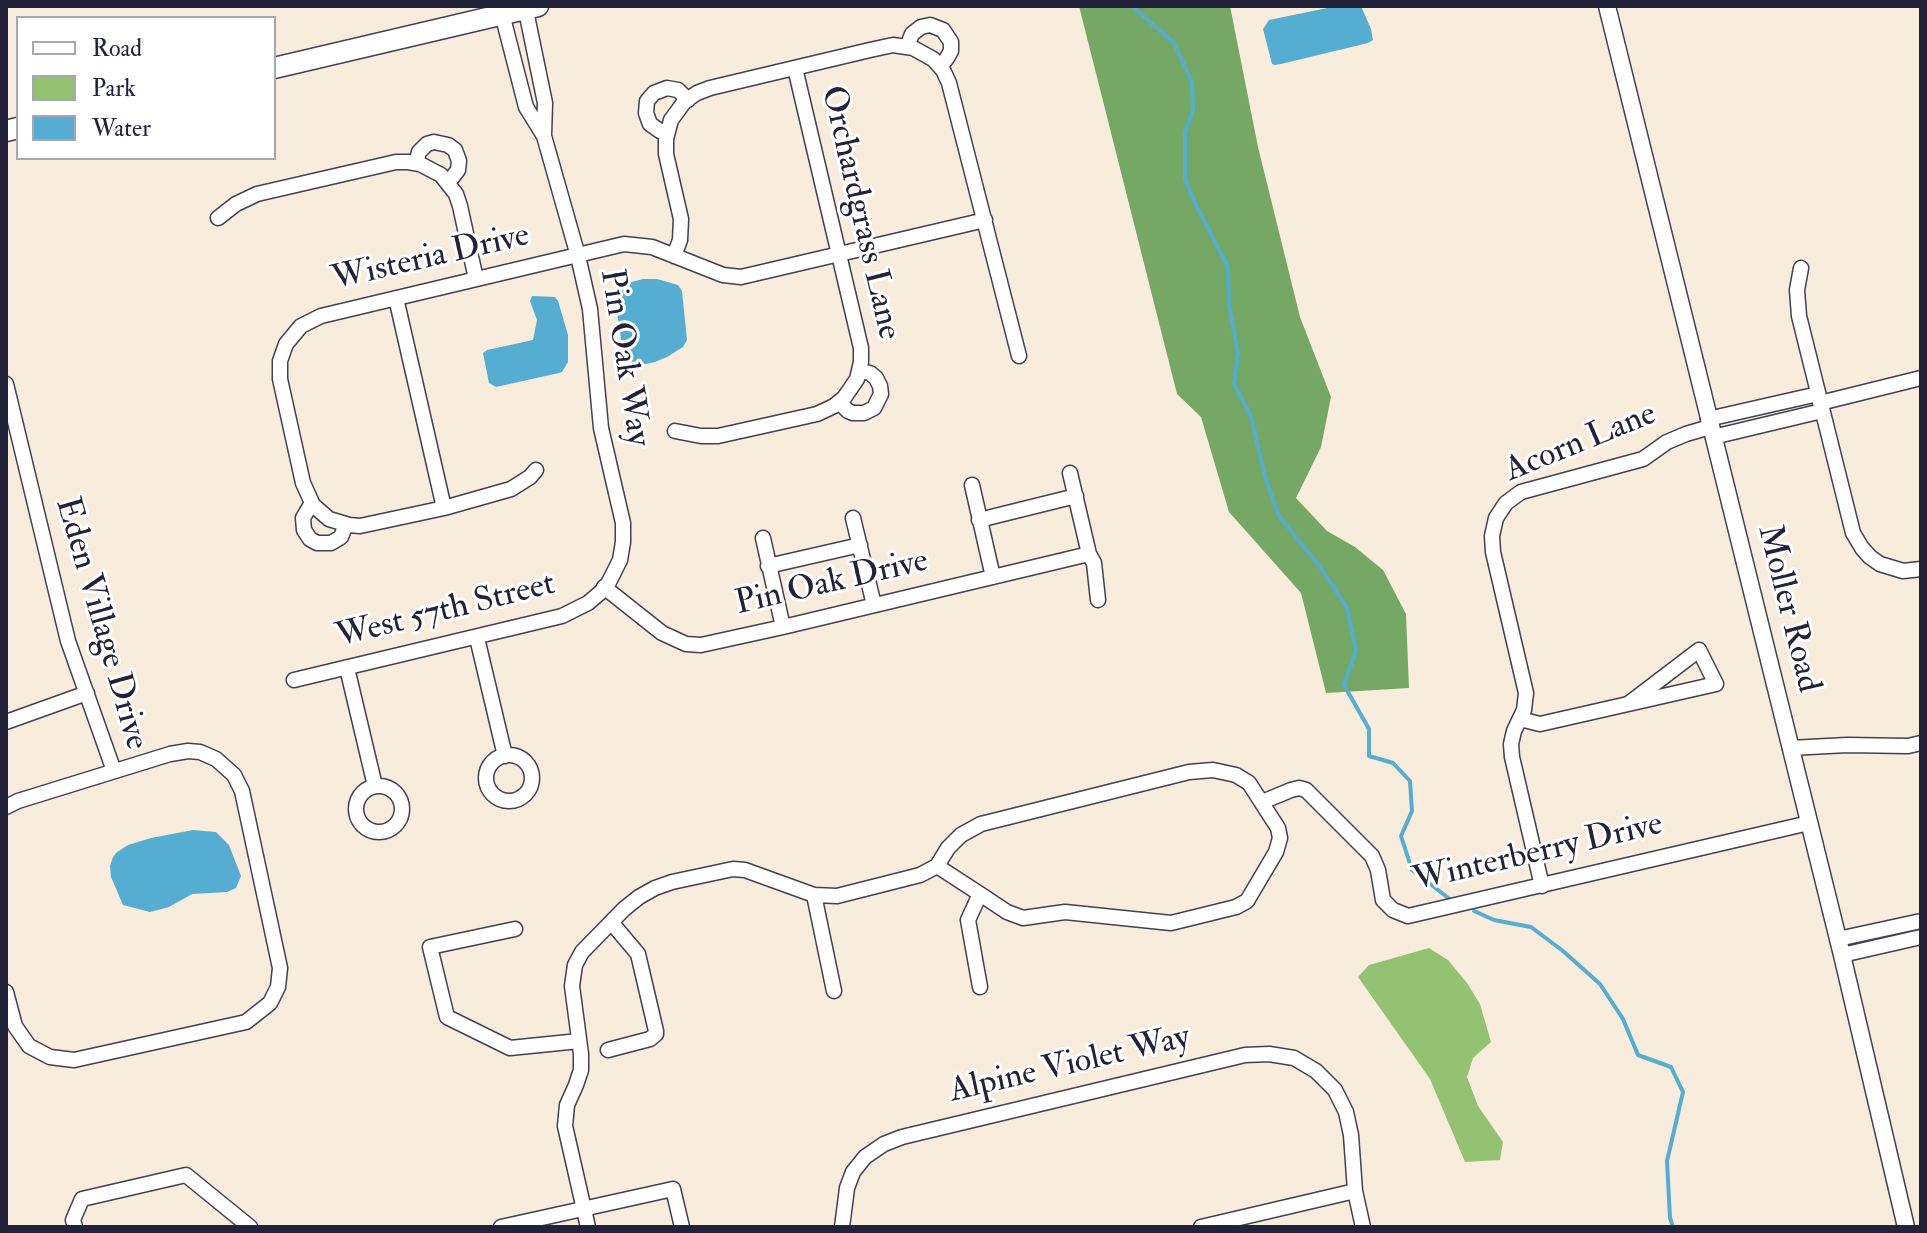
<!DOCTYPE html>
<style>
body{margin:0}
#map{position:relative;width:1927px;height:1233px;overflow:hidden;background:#f8ecdc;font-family:"IM FELL Double Pica",serif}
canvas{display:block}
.frame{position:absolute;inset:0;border:8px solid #22223b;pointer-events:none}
.legend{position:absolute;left:16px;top:16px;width:260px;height:144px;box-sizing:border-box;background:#fff;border:2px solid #a7a7b1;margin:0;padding:10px 14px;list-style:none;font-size:24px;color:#22223b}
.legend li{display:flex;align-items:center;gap:16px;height:40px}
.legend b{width:40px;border:2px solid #a7a7b1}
</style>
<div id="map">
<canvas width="1927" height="1233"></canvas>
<div class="frame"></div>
<ul class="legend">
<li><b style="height:10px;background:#fff"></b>Road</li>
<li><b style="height:22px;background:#92c272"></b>Park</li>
<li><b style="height:22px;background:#55aed2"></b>Water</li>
</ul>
</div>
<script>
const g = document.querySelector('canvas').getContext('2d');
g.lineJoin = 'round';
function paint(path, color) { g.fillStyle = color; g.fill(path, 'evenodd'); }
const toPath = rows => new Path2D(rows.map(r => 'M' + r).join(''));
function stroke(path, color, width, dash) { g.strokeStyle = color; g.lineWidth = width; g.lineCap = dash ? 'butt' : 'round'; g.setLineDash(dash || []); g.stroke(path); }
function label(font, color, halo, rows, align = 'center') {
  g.font = font + ' "IM FELL Double Pica",serif'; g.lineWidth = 6; g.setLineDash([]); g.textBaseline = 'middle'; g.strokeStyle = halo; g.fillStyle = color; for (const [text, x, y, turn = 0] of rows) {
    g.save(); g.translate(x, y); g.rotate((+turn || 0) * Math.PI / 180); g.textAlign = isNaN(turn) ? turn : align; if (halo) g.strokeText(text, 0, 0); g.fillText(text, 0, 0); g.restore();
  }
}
const green = toPath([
 [1429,948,1448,960,1467,983,1480,1004,1491,1042,1473,1058,1467,1077,1478,1106,1503,1142,1500,1160,1465,1162,1430,1079,1358,977,1369,965]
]);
const forest = toPath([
 [1079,6,1230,6,1258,147,1300,317,1331,397,1321,447,1296,498,1327,531,1355,547,1383,570,1406,614,1409,688,1326,693,1301,593,1229,512,1201,417,1177,394]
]);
const water = toPath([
 [1337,6,1361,6,1371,29,1373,40,1368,43,1281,64,1275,65,1272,64,1263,29,1269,20],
 [643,279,657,279,678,285,682,291,687,340,683,347,667,357,655,362,637,366,625,364,614,294,616,286],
 [532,296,555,297,558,301,568,335,568,362,562,372,559,373,496,387,489,383,483,353,487,350,533,340,537,320,530,301],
 [193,830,216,832,229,845,241,876,236,888,227,892,192,894,169,907,150,912,123,905,111,877,110,866,113,857,117,852,128,845,151,838]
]);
const stream = toPath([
 [1132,6,1174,43,1192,82,1193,110,1185,132,1185,179,1196,205,1228,267,1229,304,1238,353,1234,384,1251,416,1266,480,1279,516,1321,568,1347,608,1356,651,1344,685,1369,729,1369,756,1393,763,1410,781,1412,811,1401,836,1412,870,1451,900],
 [1474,911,1494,920,1531,927,1563,951,1600,984,1623,1019,1638,1055,1671,1067,1683,1092,1667,1161,1670,1218,1673,1227]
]);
const minor = toPath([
 [525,6,545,103,544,135],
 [907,47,912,34,921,27,930,25,943,30,951,42,951,51,947,58,940,67],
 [667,132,660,131,650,124,646,113,647,101,654,93,667,88,678,90,688,100],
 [416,163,419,152,427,144,434,142,448,145,455,150,459,161,458,170,448,183],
 [218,218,236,204,257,194,396,162,408,162,420,164,441,175,456,194,460,206,476,279],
 [674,256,680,240,681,219,666,154,666,139,671,120,685,101,697,93,710,88,870,50,893,45,913,48,933,59,943,70,949,83,1019,356],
 [1801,268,1797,290,1799,316,1853,533,1862,548,1870,557,1880,564,1903,571,1921,569],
 [396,298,444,508],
 [6,384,68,641,114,771],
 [839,402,848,411,853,413,864,413,874,408,881,394,880,386,876,378,870,373,860,371],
 [1820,403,1921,378],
 [1708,419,1818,394],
 [675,431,701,436,718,436,817,414,834,406,844,398,857,379,861,362,861,348,795,68],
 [1713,437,1822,411],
 [536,470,530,477,511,489,444,508,360,526,349,525,329,519,313,505,303,483,280,379,280,361,286,344,301,326,321,316,624,244,652,247,723,275,741,277,985,220],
 [1070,473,1089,554,1094,563,1098,600],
 [972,485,993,577],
 [313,505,310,506,303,518,304,530,310,539,317,543,331,543,341,537,346,524],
 [853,518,874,605],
 [979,520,1076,496],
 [763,538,783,627],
 [768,566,860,545],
 [604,587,662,633,686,644,701,645,783,627,1089,554],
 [477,638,505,756],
 [347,668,375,786],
 [294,680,562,616,588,603,601,592,609,582,620,560,623,542,623,523,601,428,590,309,578,256,544,136,526,107,500,6],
 [1520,719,1540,724,1628,704,1699,650,1716,684,1628,704],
 [6,722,87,693],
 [1790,748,1847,745,1908,746,1921,743],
 '486 778a23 23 0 1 1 46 0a23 23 0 1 1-46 0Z',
 '356 809a23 23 0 1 1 46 0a23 23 0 1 1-46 0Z',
 [1262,802,1291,790,1299,788,1306,790,1372,856,1378,870,1383,900,1393,910,1408,916,1809,823],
 [6,807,18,801,170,754,188,751,200,752,216,759,234,775,242,791,280,968,278,987,270,1003,246,1022,74,1060,50,1057,29,1046,15,1026,6,992],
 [937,866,980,894,968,920,980,987],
 [1542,886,1512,757,1511,744,1514,731,1524,710,1526,693,1493,552,1492,536,1496,518,1506,503,1521,492,1643,459,1667,442,1686,434,1710,427],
 [515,929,430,947,447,1017,510,1048,579,1041],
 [1838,939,1921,921],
 [1842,955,1921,937],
 [834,991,814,895,837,896,920,875,937,866,948,848,961,835,981,824,1189,772,1213,770,1236,775,1249,783,1278,828,1280,838,1276,852,1247,901,1236,907,1171,923,1065,912,1023,918,1007,912,980,894],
 [608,1050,650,1039,656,1034,656,1031,638,954,611,922],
 [75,1227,73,1220,82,1199,186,1175,250,1227],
 [501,1227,673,1189,682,1227],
 [588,1227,565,1126,567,1105,576,1085,581,1070,581,1054,572,986,575,965,582,952,624,909,639,897,655,888,672,882,733,869,745,870,814,895],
 [842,1227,847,1188,853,1172,865,1157,884,1144,902,1137,1245,1055,1269,1054,1294,1058,1316,1071,1335,1090,1346,1112,1351,1135,1355,1191,1363,1227],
 [1201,1227,1355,1191]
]);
const tertiary = toPath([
 [1607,6,1842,955,1906,1227]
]);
const primary = toPath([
 [274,68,538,6],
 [6,131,18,128]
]);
const streetNames = [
 ["Orchardgrass Lane",859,213,77],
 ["Wisteria Drive",431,259,-13],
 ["Pin Oak Way",623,358,81],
 ["Acorn Lane",1581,444,-22],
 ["Pin Oak Drive",832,584,-13],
 ["Moller Road",1787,609,76],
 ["West 57th Street",446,612,-14],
 ["Eden Village Drive",100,624,74],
 ["Winterberry Drive",1538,854,-13],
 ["Alpine Violet Way",1070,1066,-13]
];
paint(green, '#92c272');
paint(forest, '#75a864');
paint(water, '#55aed2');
stroke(stream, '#55aed2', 4);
stroke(minor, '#424053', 17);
stroke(tertiary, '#424053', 19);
stroke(primary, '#424053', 23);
stroke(minor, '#fff', 14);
stroke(tertiary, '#fff', 16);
stroke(primary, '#fff', 20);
label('34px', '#22223b', '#fff', streetNames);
</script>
